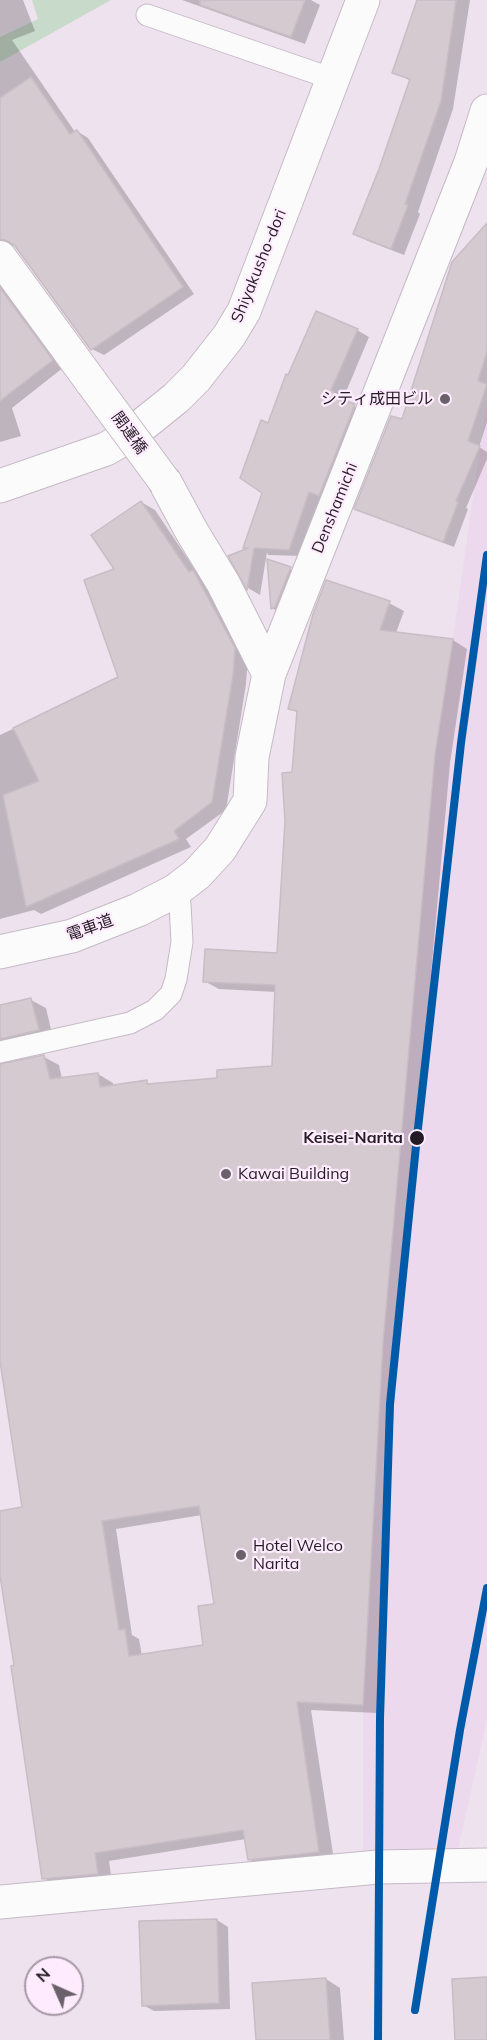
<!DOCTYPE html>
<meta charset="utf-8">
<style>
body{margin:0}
#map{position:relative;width:487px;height:2040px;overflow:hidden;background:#eee2ee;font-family:Mulish,sans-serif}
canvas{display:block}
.north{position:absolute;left:24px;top:1956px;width:60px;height:60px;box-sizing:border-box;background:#feebfd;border:2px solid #a798a6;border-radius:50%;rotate:315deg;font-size:16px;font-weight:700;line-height:24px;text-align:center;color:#241c24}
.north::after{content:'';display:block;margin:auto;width:21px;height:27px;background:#6b616b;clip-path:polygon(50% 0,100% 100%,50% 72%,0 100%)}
</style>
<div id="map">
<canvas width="487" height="2040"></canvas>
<div class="north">N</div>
</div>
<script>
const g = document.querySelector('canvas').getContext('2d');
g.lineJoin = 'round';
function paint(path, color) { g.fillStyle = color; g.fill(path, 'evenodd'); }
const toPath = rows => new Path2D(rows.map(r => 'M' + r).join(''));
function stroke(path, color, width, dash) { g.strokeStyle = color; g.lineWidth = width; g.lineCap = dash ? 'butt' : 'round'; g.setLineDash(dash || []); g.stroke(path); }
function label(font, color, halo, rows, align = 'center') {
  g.font = font + ' Mulish,"Noto Sans JP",sans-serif'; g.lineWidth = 4.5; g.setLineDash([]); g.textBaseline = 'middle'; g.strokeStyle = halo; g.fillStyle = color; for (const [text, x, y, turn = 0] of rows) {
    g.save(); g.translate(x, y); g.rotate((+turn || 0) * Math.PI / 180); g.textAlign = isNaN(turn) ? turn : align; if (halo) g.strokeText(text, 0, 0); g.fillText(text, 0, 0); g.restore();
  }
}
const built = toPath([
 [487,398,487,1720,457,1854,363,1855,363,1705,340,1704,338,1654,293,1057,272,1056,286,812,398,773,426,635,453,638]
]);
const green = toPath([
 [32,0,111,0,0,62,0,37,38,19]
]);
const shadow = toPath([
 [0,0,23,0,35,31,12,40,75,132,77,131,88,138,194,294,104,355,92,349,16,246,11,245,0,251],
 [182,0,311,0,320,5,305,44],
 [418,0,470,0,453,109,418,212,420,214,404,255,368,241,355,233,381,170,411,81,394,73],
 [487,225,487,422,479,447,487,452,487,459,466,508,468,509,454,547,367,514,356,508,403,421],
 [0,280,64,367,12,408,21,436,0,442],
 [357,330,369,337,343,399,346,400,345,402,367,412,302,556,268,555,267,552,260,595,248,588,231,557,249,549,245,547,264,492,269,425],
 [141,502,155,510,198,574,207,580,248,656,246,684,226,810,186,839,191,847,41,914,34,910,0,919,0,735,120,678,116,570],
 [290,569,301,575,283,615,272,608],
 [389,603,404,611,396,633,453,640,467,649,450,763,397,1352,377,1713,311,1710,334,1860,264,1868,249,1859,246,1839,109,1861,112,1882,59,1887,44,1878,0,1566,0,1512,24,1509,0,1351,0,1007,31,1000,46,1008,53,1038,2,1056,3,1066,44,1057,59,1065,62,1079,98,1074,113,1083,113,1086,146,1082,152,1085,219,1079,273,1067,276,992,219,989,204,981,278,954,298,713,289,708],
 [202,1515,216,1605,205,1647,142,1656,139,1639,132,1635,116,1529],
 [217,1920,228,1927,230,2009,154,2011,143,2005],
 [326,1979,340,1988,344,2040,258,2040]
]);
const building = toPath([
 [200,0,305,0,291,37,200,5,200,0],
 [417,0,456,0,441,101,405,204,408,205,391,249,353,234,379,169,410,79,392,73,417,0],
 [31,77,70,134,77,130,183,287,91,350,15,246,8,241,0,239,0,98,31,77],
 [487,223,487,351,478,381,487,384,468,441,480,446,456,501,458,502,443,542,354,509,391,416,402,419,452,262,487,223],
 [0,288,53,360,0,401,0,288],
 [316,311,358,329,331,390,334,392,332,396,355,404,319,496,309,492,289,550,254,548,247,590,228,556,248,548,243,548,262,493,240,478,261,420,268,423,286,374,288,375,316,311],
 [141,501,189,572,193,570,235,648,233,675,212,802,174,831,179,839,26,907,3,795,39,781,13,728,118,677,84,580,114,569,91,535,141,501],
 [267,559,291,567,275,607,271,609,267,559],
 [326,580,390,601,380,630,453,639,435,754,383,1343,363,1705,297,1702,319,1852,248,1860,243,1830,95,1853,98,1874,42,1879,11,1666,14,1665,0,1576,0,1511,22,1507,0,1361,0,1064,44,1055,50,1079,98,1073,100,1087,147,1080,147,1084,217,1078,217,1070,272,1066,275,985,203,982,205,949,277,953,285,821,282,773,292,772,297,711,288,709,313,614,326,580],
 [199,1506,214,1604,198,1606,203,1645,129,1656,125,1629,119,1630,102,1521,199,1506],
 [31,998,39,1030,0,1039,0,1005,31,998],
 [217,1919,219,2003,142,2006,139,1921,217,1919],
 [487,1977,487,2040,455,2040,452,1979,487,1977],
 [326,1978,330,2040,256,2040,252,1983,326,1978]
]);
const service = toPath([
 [147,15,333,79],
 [0,1052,130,1023,155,1010,171,994,176,979,182,942,180,904,175,891]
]);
const pedestrian = toPath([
 [0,257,92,383]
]);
const minor = toPath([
 [165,482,192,532,223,583,269,674],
 [175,891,197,874,220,849,250,801,252,757,269,674,471,162,487,111],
 [0,1902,378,1867,487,1865]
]);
const tertiary = toPath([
 [0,486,106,449,130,435,176,398,196,378,229,336,244,311,363,0],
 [0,952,72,936,138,910,175,891]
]);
const pedestrianBridge = toPath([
 [92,383,165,482]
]);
const rail1 = toPath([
 [415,2010,460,1730,487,1588],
 [378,2040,380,1718,390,1404,416,1146,461,743,487,555]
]);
const markers = [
 [445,399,6,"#6b616b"],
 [417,1138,8,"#241c24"],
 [226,1174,6,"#6b616b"],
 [241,1555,6,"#6b616b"]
];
const streetNames = [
 ["Shiyakusho-dori",259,266,-68],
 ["開運橋",129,433,54],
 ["Denshamichi",335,508,-68],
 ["電車道",90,928,-20]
];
const poiNames = [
 ["シティ成田ビル",433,399,"right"],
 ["Kawai Building",238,1174],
 ["Hotel Welco",253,1546],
 ["Narita",253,1564]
];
const stopNames = [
 ["Keisei-Narita",403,1138]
];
paint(built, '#edd9ed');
paint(green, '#c8dbca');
paint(shadow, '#0003');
paint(building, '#d6cad1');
stroke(building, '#c8bdc4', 1.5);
stroke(service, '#c4bac4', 23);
stroke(pedestrian, '#c4bac4', 34);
stroke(minor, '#c4bac4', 35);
stroke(tertiary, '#c4bac4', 35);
stroke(service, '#fcfbfc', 21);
stroke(pedestrian, '#fcfbfc', 32);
stroke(minor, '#fcfbfc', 33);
stroke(tertiary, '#fcfbfc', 33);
stroke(pedestrianBridge, '#c4bac4', 34, []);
stroke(pedestrianBridge, '#fcfbfc', 32);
stroke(rail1, '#005aaa', 8);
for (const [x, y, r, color] of markers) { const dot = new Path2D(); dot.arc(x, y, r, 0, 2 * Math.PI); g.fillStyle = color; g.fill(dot); stroke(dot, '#feebfd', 2); }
label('16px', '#241c24', '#feebfd', streetNames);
label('16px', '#241c24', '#feebfd', poiNames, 'left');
label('bold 16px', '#241c24', '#feebfd', stopNames, 'right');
</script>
